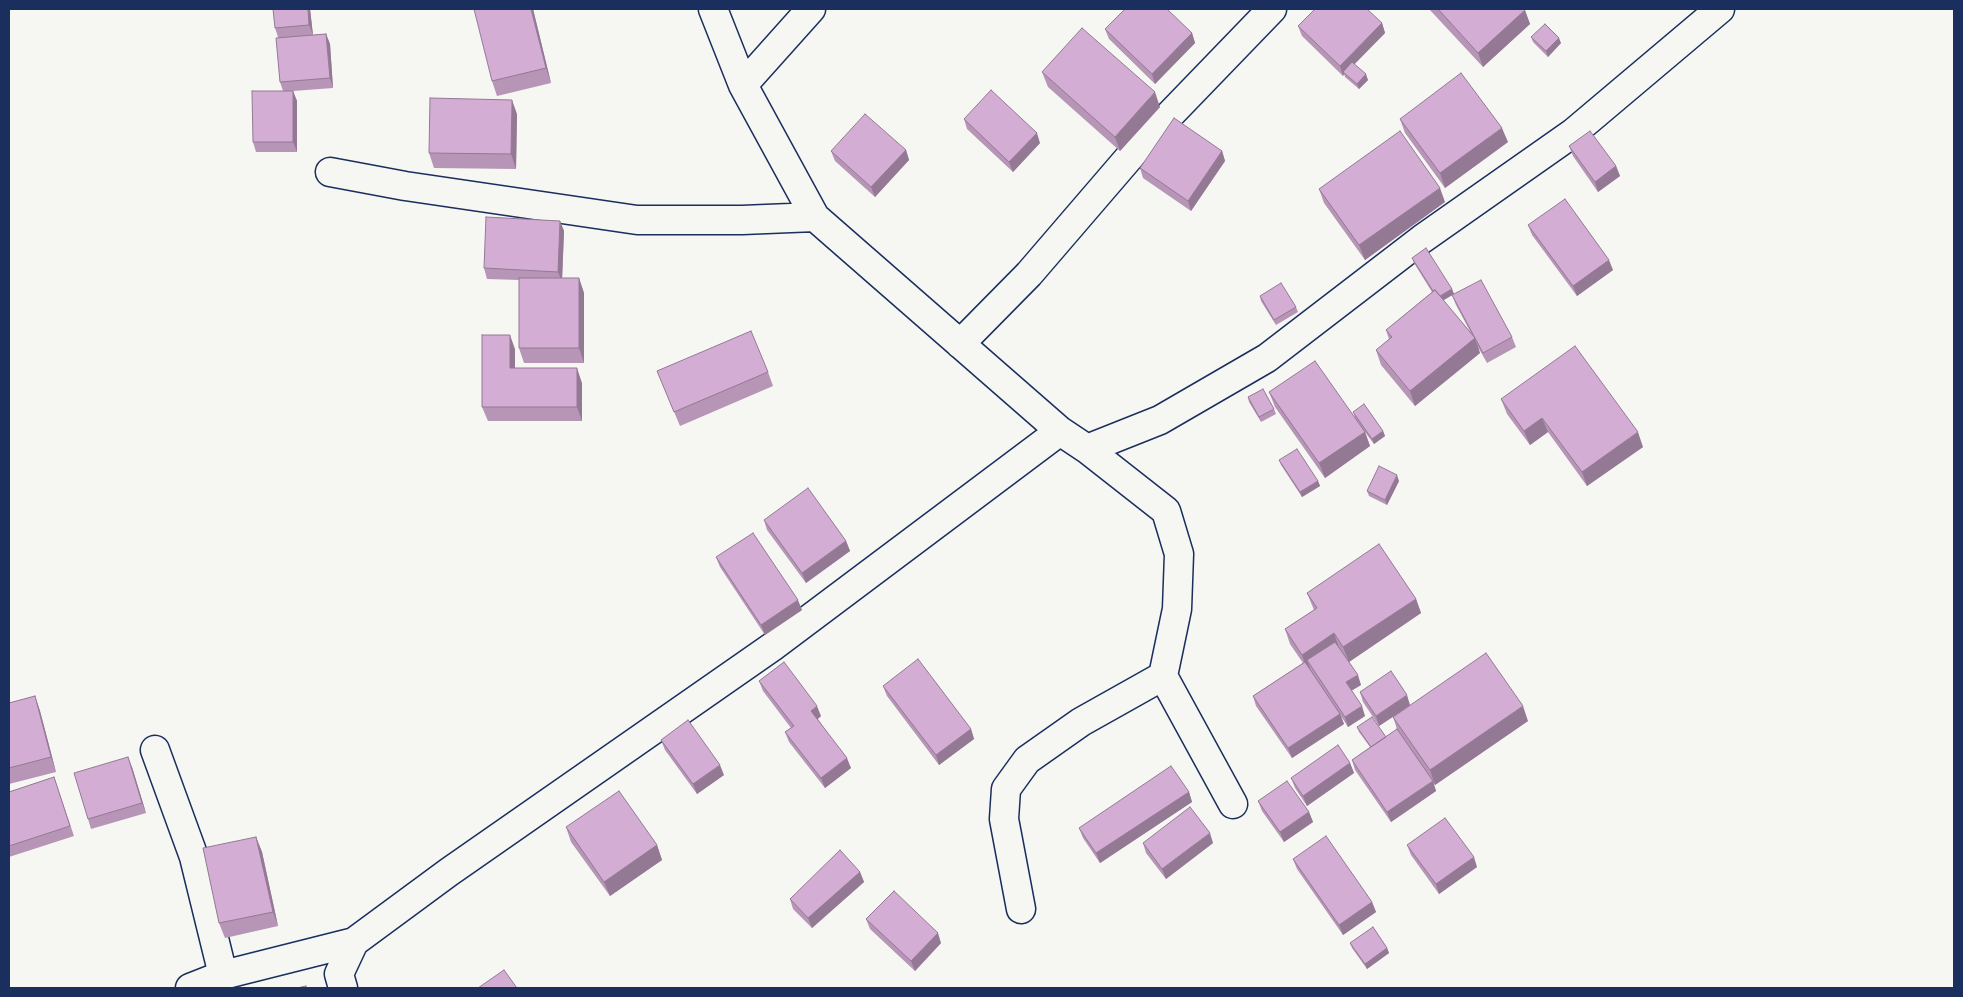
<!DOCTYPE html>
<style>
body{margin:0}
#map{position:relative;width:1963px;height:997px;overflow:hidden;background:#f6f6f2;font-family:"Architects Daughter",sans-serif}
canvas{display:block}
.frame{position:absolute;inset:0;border:10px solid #1b2f5e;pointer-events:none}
</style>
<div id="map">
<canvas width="1963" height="997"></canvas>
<div class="frame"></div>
</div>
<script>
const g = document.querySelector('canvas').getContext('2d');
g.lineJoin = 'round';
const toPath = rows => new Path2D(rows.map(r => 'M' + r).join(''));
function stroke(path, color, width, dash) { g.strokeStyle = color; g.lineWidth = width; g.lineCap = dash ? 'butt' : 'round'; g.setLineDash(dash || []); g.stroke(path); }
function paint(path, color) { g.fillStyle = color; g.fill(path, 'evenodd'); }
const street = toPath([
 [713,9,743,85,815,217,1060,431,1087,449,1166,511,1179,554,1177,609,1163,676,1233,804],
 [743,85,811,9],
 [330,172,405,186,637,220,742,220,815,217],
 [960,344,1029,274,1133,153,1272,9],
 [1087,449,1160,420,1267,358,1422,239,1573,133,1720,9],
 [155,750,194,857,223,975],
 [1021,909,1004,819,1006,789,1027,760,1081,722,1163,676],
 [190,988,223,975,354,942,449,872,772,647,1060,431],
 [343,988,339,974,354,942]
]);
const wall = toPath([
 [310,9,313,35,326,34,330,44,333,88,293,91,297,101,297,152,256,152,253,142,283,91,280,82,278,37,275,28],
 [533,9,551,83,497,96,492,81],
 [1429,9,1524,9,1530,24,1483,67],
 [1382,23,1385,33,1354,64,1368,80,1359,89,1345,77,1344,74,1343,76,1302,36,1298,26],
 [1105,29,1192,33,1195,43,1155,84,1109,39],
 [1531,37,1561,43,1548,57,1533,42],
 [1042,72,1160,107,1120,151,1048,87],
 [517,114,516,169,434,168,429,153],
 [964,119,1040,143,1013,172,967,129],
 [1400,119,1508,142,1445,188,1405,133],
 [1569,146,1616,166,1620,176,1598,192,1573,156],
 [906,150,909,160,875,197,835,161,831,151],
 [1222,151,1225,161,1191,211,1143,178,1140,168],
 [1319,189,1445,202,1365,260,1324,203],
 [560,221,564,231,562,278,579,278,584,293,584,363,524,363,519,348,519,280,487,279,484,268],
 [1528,225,1613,270,1577,296,1532,235],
 [1412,258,1452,289,1454,294,1443,300,1471,333,1456,305,1452,295,1512,337,1516,347,1487,363,1478,347,1480,353,1415,406,1381,365,1376,350,1389,339,1386,330,1432,292,1414,263],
 [1260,296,1296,307,1298,312,1276,325,1261,301],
 [515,349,515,368,582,383,582,421,488,421,482,407],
 [657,371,768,372,773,386,680,426],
 [1269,392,1355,417,1353,412,1383,431,1385,436,1374,444,1365,432,1370,446,1325,478,1275,407],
 [1248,397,1274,409,1276,414,1261,422,1249,402],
 [1501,399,1643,447,1587,486,1548,432,1530,445,1507,414],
 [1279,460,1318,481,1320,486,1302,497,1281,465],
 [1399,481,1387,505,1369,496,1367,491],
 [764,520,846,541,850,551,806,583,767,530],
 [716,557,802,610,765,635,720,567],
 [1307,593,1416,599,1421,613,1349,662,1361,685,1351,691,1365,716,1348,727,1341,716,1344,724,1292,758,1256,706,1253,696,1303,663,1290,644,1285,629,1314,610],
 [759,681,821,716,818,719,851,768,825,788,789,742,785,732,791,728,763,691],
 [883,686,971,729,974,739,939,765,887,696],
 [1360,692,1410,705,1528,721,1435,785,1433,783,1436,791,1391,822,1355,770,1352,760,1370,747,1359,732,1357,727,1386,737,1397,729,1393,717,1410,706,1379,726,1363,702],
 [35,696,40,711,56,772,9,784,9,703],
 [661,740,724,775,697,794,665,750],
 [1350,763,1354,773,1307,806,1295,788,1291,778],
 [132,767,146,813,91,829,88,819],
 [54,777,74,836,9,857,9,792],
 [1189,792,1192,802,1100,863,1083,838,1079,828],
 [1258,801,1309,812,1313,822,1284,842,1262,811],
 [566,827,657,845,662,860,610,896,571,842],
 [256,837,262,852,278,926,225,938,219,923],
 [1143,843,1213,843,1166,879,1146,853],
 [1407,845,1477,867,1439,894,1411,855],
 [1293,859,1372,902,1376,912,1343,935,1297,869],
 [860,872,864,882,812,928,793,909,790,899],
 [866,919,941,943,915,971,870,929],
 [1350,943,1387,948,1389,953,1367,969,1352,948]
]);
const shadedWall = toPath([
 [308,9,310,9,313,35,309,25],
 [531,9,533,9,551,83,546,68],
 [1525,10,1530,24,1483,67,1478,53],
 [1382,23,1385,33,1345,74,1343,72,1344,74,1343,76,1340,66],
 [1192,33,1195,43,1155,84,1152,74],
 [326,34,330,44,333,88,330,78],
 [1559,38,1561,43,1548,57,1546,51],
 [1366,74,1368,80,1359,89,1357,84],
 [293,91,297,101,297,152,293,142],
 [1155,92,1160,107,1120,151,1115,137],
 [512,100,517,114,516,169,511,154],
 [1502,128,1508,142,1445,188,1440,173],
 [1037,133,1040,143,1013,172,1009,162],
 [906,150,909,160,875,197,871,187],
 [1222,151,1225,161,1191,211,1188,201],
 [1616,166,1620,176,1598,192,1595,182],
 [1440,188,1445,202,1365,260,1359,245],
 [560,221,564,231,562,282,558,272],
 [1609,260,1613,270,1577,296,1573,286],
 [579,278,584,293,584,363,579,348],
 [1452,289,1454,294,1439,303,1438,298],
 [510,335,515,349,515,383,510,368],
 [1475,338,1480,353,1415,406,1410,391],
 [577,368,582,383,582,421,577,407],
 [1542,418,1548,432,1530,445,1524,431],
 [1383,431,1385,436,1374,444,1372,439],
 [1365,432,1370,446,1325,478,1319,463],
 [1638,432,1643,447,1587,486,1582,472],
 [1397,475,1399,481,1387,505,1385,500],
 [1318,481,1320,486,1302,497,1300,492],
 [846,541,850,551,806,583,802,573],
 [1416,599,1421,613,1349,662,1343,647],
 [798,600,802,610,765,635,761,625],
 [1334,633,1339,648,1307,660,1310,668,1307,670,1302,655],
 [1358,675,1361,685,1349,692,1346,682],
 [1407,695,1410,705,1379,726,1376,716],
 [35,696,40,711,56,772,51,757],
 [817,706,821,716,815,721,811,711],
 [1362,706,1365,716,1348,727,1345,717],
 [1523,706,1528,721,1435,785,1430,770],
 [1340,714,1344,724,1292,758,1288,748],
 [971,729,974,739,939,765,936,755],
 [128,757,132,767,146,813,142,803],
 [847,758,851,768,825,788,821,778],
 [1350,763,1354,773,1307,806,1303,796],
 [720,765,724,775,697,794,693,784],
 [1433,781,1436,791,1391,822,1387,812],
 [1189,792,1192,802,1100,863,1096,853],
 [1309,812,1313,822,1284,842,1280,832],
 [1210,833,1213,843,1166,879,1162,869],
 [256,837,262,852,278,926,273,912],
 [657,845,662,860,610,896,604,882],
 [1474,857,1477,867,1439,894,1436,884],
 [860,872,864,882,812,928,808,918],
 [1372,902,1376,912,1343,935,1339,925],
 [938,933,941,943,915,971,911,961],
 [1387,948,1389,953,1367,969,1365,964]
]);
const building = toPath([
 [273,9,308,9,309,25,275,28,273,9],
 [474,9,531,9,546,68,492,81,474,9],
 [1125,9,1167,9,1192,33,1152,74,1105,29,1125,9],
 [1315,9,1367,9,1382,23,1340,66,1298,26,1315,9],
 [1438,9,1524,9,1525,10,1478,53,1438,9],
 [1545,24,1559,38,1546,51,1531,37,1545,24],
 [1082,28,1155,92,1115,137,1042,72,1082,28],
 [326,34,330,78,280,82,276,38,326,34],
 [1352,62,1366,74,1357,84,1343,72,1352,62],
 [1461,73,1502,128,1440,173,1400,119,1461,73],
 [991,90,1037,133,1009,162,964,119,991,90],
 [252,91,293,91,293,142,253,142,252,91],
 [430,98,512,100,511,154,429,153,430,98],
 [865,114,906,150,871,187,831,151,865,114],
 [1174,118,1222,151,1188,201,1140,168,1174,118],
 [1400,131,1440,188,1359,245,1319,189,1400,131],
 [1590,131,1616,166,1595,182,1569,146,1590,131],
 [1565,199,1609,260,1573,286,1528,225,1565,199],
 [486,217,560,221,558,272,484,268,486,217],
 [1426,248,1452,289,1440,296,1435,290,1433,291,1412,258,1426,248],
 [519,278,579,278,579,348,519,348,519,278],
 [1481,280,1512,337,1483,353,1452,295,1481,280],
 [1281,283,1296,307,1274,320,1260,296,1281,283],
 [1435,290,1475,338,1410,391,1376,350,1392,337,1386,330,1435,290],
 [751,331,768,372,674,412,657,371,751,331],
 [482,335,510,335,510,368,577,368,577,407,482,407,482,335],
 [1575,346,1638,432,1582,472,1542,418,1524,431,1501,399,1575,346],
 [1315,361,1365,432,1319,463,1269,392,1315,361],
 [1263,389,1274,409,1259,417,1248,397,1263,389],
 [1364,404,1383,431,1372,439,1353,412,1364,404],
 [1297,449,1318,481,1300,492,1279,460,1297,449],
 [1379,466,1397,475,1385,500,1367,491,1379,466],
 [808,488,846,541,802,573,764,520,808,488],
 [753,533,798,600,761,625,716,557,753,533],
 [1379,544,1416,599,1343,647,1334,633,1302,655,1285,629,1317,608,1307,593,1379,544],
 [1335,642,1358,675,1346,682,1362,706,1345,717,1307,660,1335,642],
 [1486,653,1523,706,1430,770,1393,717,1486,653],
 [918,659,971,729,936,755,883,686,918,659],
 [784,662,817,706,811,711,847,758,821,778,785,732,794,726,759,681,784,662],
 [1305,662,1340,714,1288,748,1253,696,1305,662],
 [1391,671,1407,695,1376,716,1360,692,1391,671],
 [35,696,51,757,9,768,9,703,35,696],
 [1372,717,1386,737,1371,747,1357,727,1372,717],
 [688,720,720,765,693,784,661,740,688,720],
 [1397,729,1433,781,1387,812,1352,760,1397,729],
 [1338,745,1350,763,1303,796,1291,778,1338,745],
 [128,757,142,803,88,819,74,773,128,757],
 [1171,766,1189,792,1096,853,1079,828,1171,766],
 [54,777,70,826,9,846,9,792,54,777],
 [1287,781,1309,812,1280,832,1258,801,1287,781],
 [619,791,657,845,604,882,566,827,619,791],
 [1190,807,1210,833,1162,869,1143,843,1190,807],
 [1445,818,1474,857,1436,884,1407,845,1445,818],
 [1326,836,1372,902,1339,925,1293,859,1326,836],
 [256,837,273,912,219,923,203,848,256,837],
 [840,850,860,872,808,918,790,899,840,850],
 [894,891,938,933,911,961,866,919,894,891],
 [1373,927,1387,948,1365,964,1350,943,1373,927],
 [504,970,517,988,478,988,504,970],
 [306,986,306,988,297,988,306,986]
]);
stroke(street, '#1b2f5e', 31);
stroke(street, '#f6f6f2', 28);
paint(wall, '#b695b7');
paint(shadedWall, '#947995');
paint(building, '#d4add5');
stroke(building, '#947995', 1);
</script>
